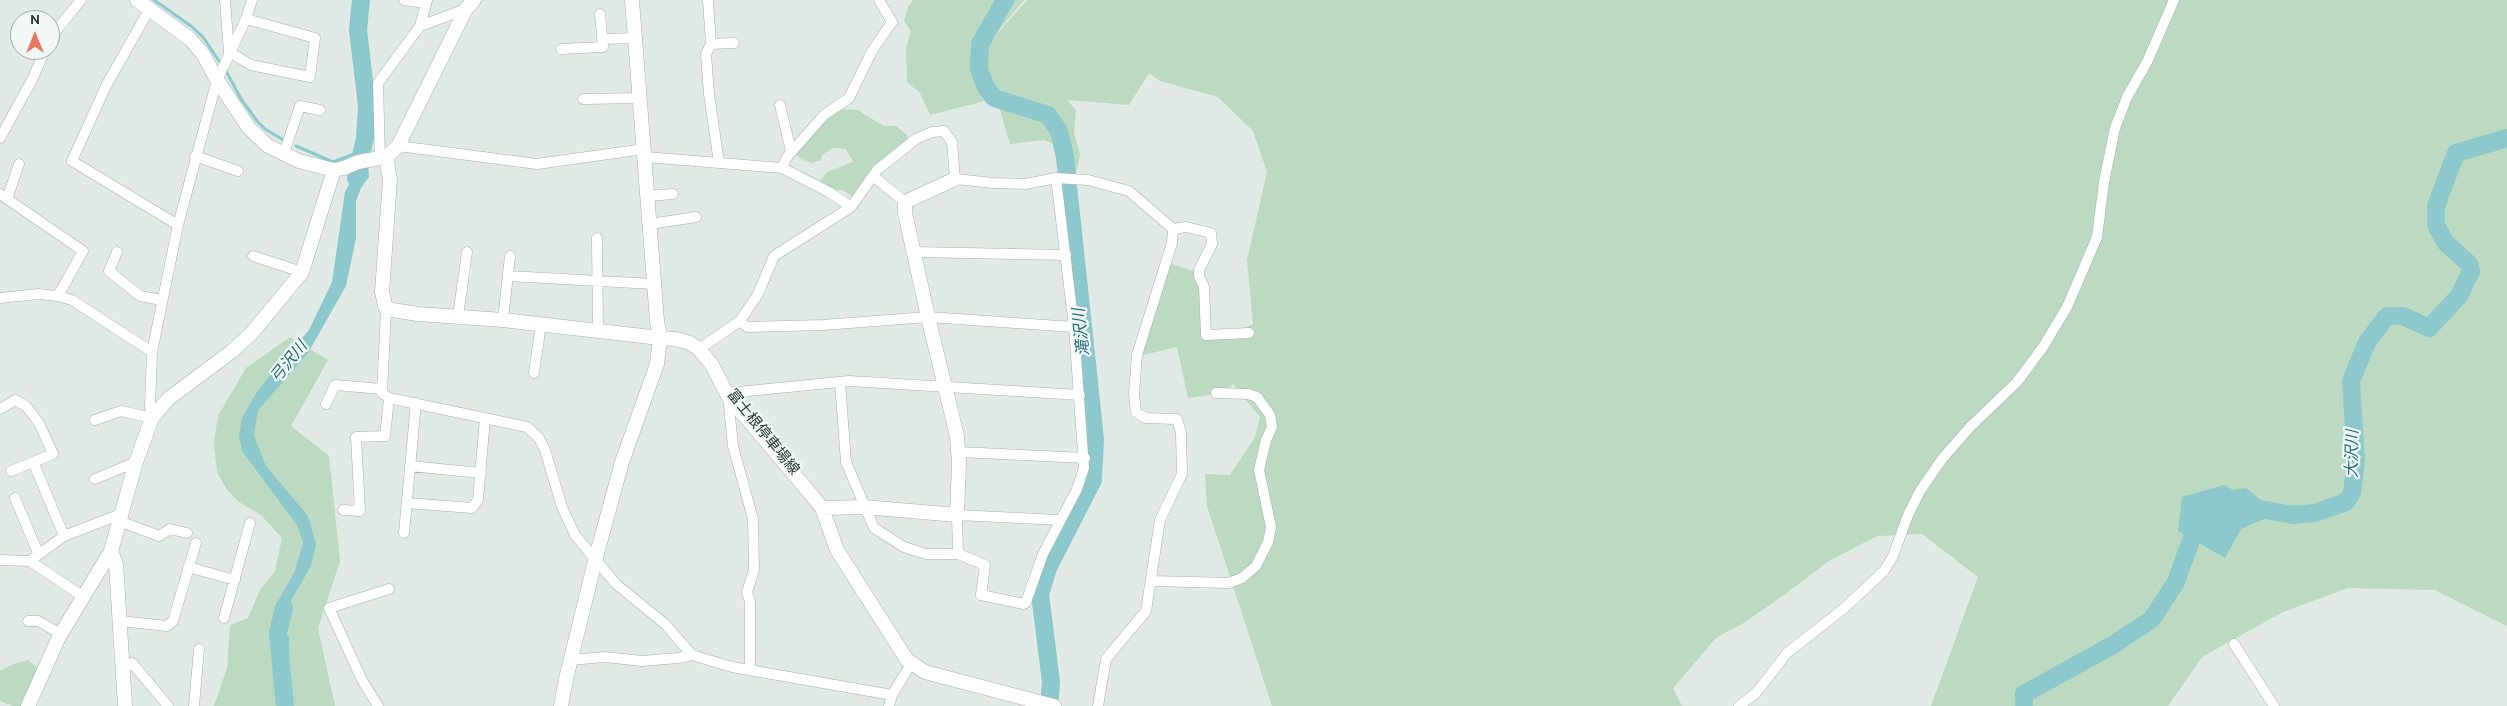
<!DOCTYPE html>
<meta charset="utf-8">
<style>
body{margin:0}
#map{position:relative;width:2507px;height:706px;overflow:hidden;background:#e1eae5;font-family:Overpass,sans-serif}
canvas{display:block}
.north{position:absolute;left:10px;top:10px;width:50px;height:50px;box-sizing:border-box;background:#f1f7f4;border:1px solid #9faba6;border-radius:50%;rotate:0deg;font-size:14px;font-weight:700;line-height:20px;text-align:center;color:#233a32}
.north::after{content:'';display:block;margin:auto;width:18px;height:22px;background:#e87661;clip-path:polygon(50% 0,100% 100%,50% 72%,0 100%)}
</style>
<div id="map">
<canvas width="2507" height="706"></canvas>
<div class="north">N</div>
</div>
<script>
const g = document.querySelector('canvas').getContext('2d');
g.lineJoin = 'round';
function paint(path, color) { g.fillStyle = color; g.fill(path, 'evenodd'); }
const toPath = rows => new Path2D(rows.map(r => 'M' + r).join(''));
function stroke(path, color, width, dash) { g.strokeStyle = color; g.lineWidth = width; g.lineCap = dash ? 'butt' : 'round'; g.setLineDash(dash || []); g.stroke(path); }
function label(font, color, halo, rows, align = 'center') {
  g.font = font + ' Overpass,"Noto Sans JP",sans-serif'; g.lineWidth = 4.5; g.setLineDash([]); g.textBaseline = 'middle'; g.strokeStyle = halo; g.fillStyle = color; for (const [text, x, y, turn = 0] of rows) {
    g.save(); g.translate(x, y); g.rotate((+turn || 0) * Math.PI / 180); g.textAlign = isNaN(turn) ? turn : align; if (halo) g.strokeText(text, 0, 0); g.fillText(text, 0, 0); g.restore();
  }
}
const green = toPath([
 [913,0,1024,0,987,45,1027,0,2507,0,2507,626,2435,590,2348,588,2283,612,2202,657,2168,706,1931,706,1978,577,1922,534,1877,536,1829,561,1784,595,1742,624,1717,637,1673,688,1682,706,1272,706,1207,506,1205,474,1230,475,1255,437,1260,417,1232,383,1230,392,1188,398,1177,347,1139,356,1170,263,1195,272,1200,283,1206,331,1223,340,1253,324,1247,260,1267,172,1253,131,1218,97,1160,81,1149,73,1129,105,1067,100,1076,110,1074,132,1080,155,1076,172,1065,174,1053,144,1044,140,1010,144,1000,110,985,101,930,115,920,93,907,82,906,48,911,31,904,21,908,7],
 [836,109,857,110,884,126,896,126,907,135,908,144,852,196,842,190,830,190,819,182,827,172,853,162,846,149,833,148,822,155,821,160,812,163,801,159,795,153],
 [290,337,328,360,291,426,329,456,340,561,318,628,335,706,214,706,227,668,230,625,248,618,260,590,275,571,282,538,261,515,239,502,227,490,217,472,214,445,216,428,219,414,246,368],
 [28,660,39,669,27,706,13,706,0,701,0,671,11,665]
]);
const water = toPath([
 [368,162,369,177,361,188,356,201,356,238,346,286,308,353,259,409,256,420,254,436,266,466,308,516,316,544,311,566,290,602,286,631,273,632,277,603,295,571,303,542,297,525,242,451,239,435,242,418,258,390,309,330,332,282,345,192,359,165],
 [2224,485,2233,490,2246,488,2276,512,2261,514,2264,519,2241,529,2225,558,2178,531,2182,497],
 [272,636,289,636,290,706,278,706]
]);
const stream = toPath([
 [154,0,191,26,203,37,219,61],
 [225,69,241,99,257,121,265,129,285,141],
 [296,146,333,162,362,151]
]);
const river = toPath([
 [1005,0,980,44,979,70,986,87,994,98,1048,115,1059,131,1065,157,1095,439,1093,480,1048,568,1040,594,1051,682,1049,706],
 [356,178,365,138,367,106,358,30,361,0],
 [2254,508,2293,515,2315,513,2346,502,2352,493,2356,460,2351,381,2367,342,2387,316,2403,316,2429,328,2459,296,2471,271,2469,264,2445,242,2436,225,2436,206,2456,153,2507,138],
 [284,608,278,633,285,706],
 [2024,706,2024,694,2111,646,2152,619,2176,582,2199,518]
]);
const street = toPath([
 [225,0,229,52,251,65,310,77,315,38,246,19],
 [404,0,426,3],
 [708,0,711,44],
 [149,10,106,86,72,161,178,225],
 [420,26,427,0],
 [50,38,81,0],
 [603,39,635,38],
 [561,49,603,47,600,14],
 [583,99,640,98],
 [780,105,791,151],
 [0,138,32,80,45,50],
 [398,146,537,164,644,149],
 [284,153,300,106,320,110],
 [195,156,238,171],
 [645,157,782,168,829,192,851,207],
 [380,159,378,83,420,26,466,9],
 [719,163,709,94,706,54,711,44,734,43],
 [782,168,787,157,824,115,849,98,872,51,892,22,879,0],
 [873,176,905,202],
 [1056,178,1074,327,1084,468,1077,489,1043,554,1026,602,1024,604,981,595,985,565,958,554,957,515,1060,520],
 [0,194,83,251,58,296],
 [648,196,673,194],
 [7,199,19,164],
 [650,224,696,217],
 [1173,229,1186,227,1211,233,1212,244,1199,270,1199,276,1204,287,1206,335,1249,333],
 [597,238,598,330],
 [117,252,109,271,140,296,162,300],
 [915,252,1066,255],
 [253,256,302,272],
 [508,276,654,284],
 [0,298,38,294,58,296,72,300,152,352],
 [386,309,382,393,389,398,527,427,539,438,545,450,562,507,575,535,616,584,665,624,692,655],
 [458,316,467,252],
 [503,320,510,256],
 [740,321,747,327,823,325,928,317,1074,327],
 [699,349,740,321,758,294,774,256,851,207,877,170,916,139,932,132,944,131,952,142,955,179,993,183,1026,184,1056,178,1088,180,1129,191,1173,229,1172,243,1137,355,1134,394,1136,412,1145,418,1177,419,1181,433,1182,474,1160,520,1146,611,1106,659,1098,706],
 [534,373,541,324],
 [840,382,846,462,874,528,904,547,926,554,958,554],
 [728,393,849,381,1080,395],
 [728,396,733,446,753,519,754,570,747,592,750,602,750,670],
 [326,404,335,385,382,389],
 [0,409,15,400,26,406,39,423,53,454,11,471],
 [95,420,121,411,152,418,150,407,152,352,178,225,217,80,246,19,252,0],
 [959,452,1085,458],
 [34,464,64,536],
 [410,466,481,473],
 [95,479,136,462],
 [15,498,38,553],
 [407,503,472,508,478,500,485,418],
 [343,510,360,511,356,437,385,436,389,398],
 [119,521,159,536,170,529,187,533],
 [404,533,416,403],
 [0,560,30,561,85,598],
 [30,561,64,536,121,514],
 [188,567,235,580],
 [1151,581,1229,583,1242,578,1256,566,1268,542,1271,527,1259,470,1266,440,1272,427,1270,415,1257,397,1248,394,1216,393],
 [224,618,250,523],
 [28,621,38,621,61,634],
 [120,621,167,626,173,621,196,543],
 [2234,644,2274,706],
 [570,660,605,657,642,661,678,658,692,655,732,667,892,695],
 [123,669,132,663,168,706],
 [194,706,199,649],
 [378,706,362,680,329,608,389,589],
 [889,706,892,695,911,664],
 [1739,706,1756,693,1787,653,1842,610,1884,571,1893,556,1908,515,1920,491,1942,459,1971,426,2017,382,2043,347,2067,307,2097,237,2104,182,2115,128,2127,97,2147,62,2174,0]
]);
const secondary = toPath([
 [137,0,190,39,203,54,217,80,249,128,268,146,299,161,334,170,344,168,358,162,386,157,398,146,466,9,474,0],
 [632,0,657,321,660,338,676,339,690,343,699,349,712,365,728,396,814,498,822,508,837,550,907,660,925,672,1054,706],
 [386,157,390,179,382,292,386,309,418,314,503,320,660,338,657,364,622,462,595,561,566,679,561,706],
 [822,508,864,507,957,515,959,463,957,436,928,317,905,213,905,202,955,179],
 [111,551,116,564,125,706],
 [28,706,59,637,111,551,136,462,152,418,168,399,231,352,251,334,302,272,334,170]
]);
const streetNames = [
 ["富士根停車場線",762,433,51]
];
const waterNames = [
 ["滝沢川",1083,332,-96],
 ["弓沢川",290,363,-51],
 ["大沢川",2354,454,-89]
];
paint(green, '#bbdac1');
paint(water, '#8cc8cc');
stroke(stream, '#8cc8cc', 3);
stroke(river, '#8cc8cc', 18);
stroke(street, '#a4b2ac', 11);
stroke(secondary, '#a1b5ac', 15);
stroke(street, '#fff', 10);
stroke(secondary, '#fff', 14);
label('15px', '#233a32', '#f1f7f4', streetNames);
label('italic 16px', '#216b72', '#f1f7f4', waterNames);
</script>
